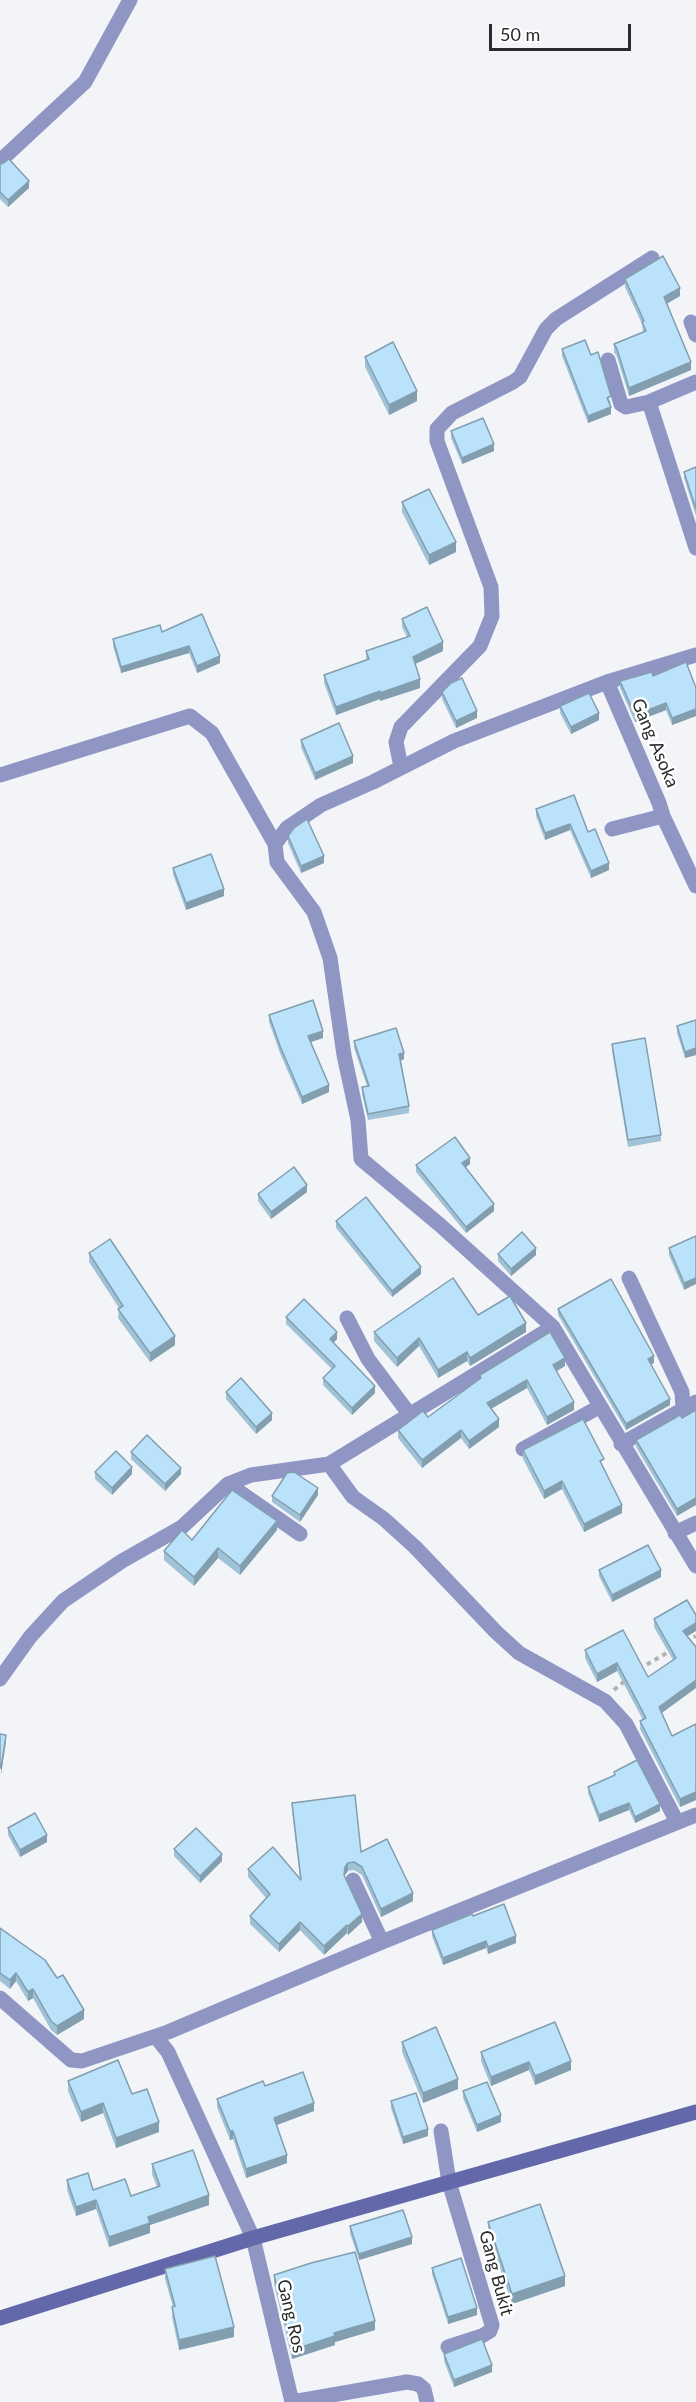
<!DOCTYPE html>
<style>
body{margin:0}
#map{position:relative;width:696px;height:2402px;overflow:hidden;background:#f2f4f8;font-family:Lato,sans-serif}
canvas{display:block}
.scale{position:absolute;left:489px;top:24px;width:142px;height:27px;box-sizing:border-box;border:3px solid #292a2b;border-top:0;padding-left:8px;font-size:18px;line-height:21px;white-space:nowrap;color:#292a2b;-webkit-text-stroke:4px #fff;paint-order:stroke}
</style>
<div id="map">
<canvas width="696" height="2402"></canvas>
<div class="scale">50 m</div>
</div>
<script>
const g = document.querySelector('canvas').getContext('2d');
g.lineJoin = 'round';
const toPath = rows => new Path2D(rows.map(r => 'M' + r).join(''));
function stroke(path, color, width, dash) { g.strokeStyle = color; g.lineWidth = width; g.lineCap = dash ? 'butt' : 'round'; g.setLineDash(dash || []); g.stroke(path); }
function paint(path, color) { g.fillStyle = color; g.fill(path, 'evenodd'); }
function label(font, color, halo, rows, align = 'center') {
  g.font = font + ' Lato,sans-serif'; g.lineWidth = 5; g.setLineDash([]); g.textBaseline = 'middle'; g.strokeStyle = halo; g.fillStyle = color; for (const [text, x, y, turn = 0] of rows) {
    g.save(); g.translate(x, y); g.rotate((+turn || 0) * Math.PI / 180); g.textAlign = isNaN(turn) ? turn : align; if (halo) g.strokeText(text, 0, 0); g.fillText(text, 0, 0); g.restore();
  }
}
const path = toPath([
 [686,1642,696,1636],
 [639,1669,672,1650],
 [614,1690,627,1679]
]);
const street = toPath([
 [0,161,85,82,130,0],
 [691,322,696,335],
 [608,360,621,404,626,407,649,402,696,382],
 [649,402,696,548],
 [696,655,607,682,454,741,373,782,321,805,287,828,275,844,277,862,314,912,330,958,344,1055,358,1120,361,1159,440,1225,553,1327,696,1566],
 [607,682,659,803,663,816,696,886],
 [401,767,396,742,401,727,480,646,492,616,491,587,437,441,437,429,452,413,513,382,520,377,546,329,556,319,652,258],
 [0,775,190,716,212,733,275,844],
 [612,829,663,816],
 [629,1278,682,1392,683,1408],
 [347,1318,368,1359,410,1415],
 [621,1444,696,1402],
 [523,1449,599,1407],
 [329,1464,353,1497,384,1519,415,1547,496,1632,519,1653,605,1701,626,1724,677,1822],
 [228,1484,300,1534],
 [675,1533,696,1523],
 [0,1679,30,1637,63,1601,122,1561,182,1527,228,1484,251,1475,329,1464,553,1327],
 [353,1880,382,1942],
 [0,1998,71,2060,82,2061,168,2032,382,1942,696,1815],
 [156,2037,168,2052,253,2238,292,2402],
 [441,2131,449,2182,492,2325,490,2331,482,2336,448,2347],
 [292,2402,407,2382,418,2384,424,2389,427,2402]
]);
const secondary = toPath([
 [0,2318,253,2238,696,2112]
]);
const wall = toPath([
 [0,163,29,188,8,207,0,199],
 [625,279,680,296,667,304,691,370,629,396,617,357,614,352,614,344,643,332,642,324,625,287],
 [562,349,591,355,611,403,610,403,611,414,588,423,562,356],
 [365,357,417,401,389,415,365,367],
 [451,431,494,451,462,464,451,438],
 [696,467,696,516,684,478,684,472],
 [402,502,456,552,429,565,402,512],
 [402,619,443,651,415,664,420,688,380,701,380,699,336,715,324,683,324,675,366,660,366,651,407,637,402,627],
 [162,632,220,663,197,673,189,653,121,673,113,646,113,639],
 [653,676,696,688,696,716,672,725,666,710,635,722,620,688,620,681],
 [442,692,477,718,456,728,442,699],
 [560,706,599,720,571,734,560,713],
 [301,740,353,763,315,780,301,747],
 [536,809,588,832,609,870,591,878,570,830,545,840,536,816],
 [288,836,324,863,301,873,288,843],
 [173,868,224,896,186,910,173,874],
 [269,1015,323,1038,310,1042,329,1092,302,1104,280,1053,269,1022],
 [696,1020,696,1055,685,1058,677,1033,677,1026],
 [354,1041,404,1059,401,1061,409,1106,409,1113,368,1120,362,1094,362,1087,367,1086,354,1048],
 [612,1044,661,1135,661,1141,628,1147,612,1051],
 [470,1164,465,1168,494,1211,466,1233,416,1172,416,1165],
 [307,1192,271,1219,258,1201,258,1194],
 [336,1221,421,1274,392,1297,336,1228],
 [696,1236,684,1290,669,1255,669,1248],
 [89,1253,175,1345,150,1362,118,1318,119,1308,89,1262],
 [498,1254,536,1255,511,1276,498,1261],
 [558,1309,654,1363,651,1364,670,1405,626,1430,558,1315],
 [478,1315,526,1332,470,1366,467,1361,438,1378,419,1346,397,1367,374,1341,374,1332],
 [286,1317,337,1339,333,1343,375,1393,352,1415,323,1385,323,1378,332,1369,286,1324],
 [565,1366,557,1371,574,1410,547,1425,527,1388,491,1409,499,1427,469,1449,461,1438,422,1468,398,1438,398,1430,428,1417,480,1379,480,1375],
 [226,1392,272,1420,256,1434,226,1399],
 [682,1418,677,1516,636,1447,636,1440],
 [523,1450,604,1467,622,1513,584,1532,562,1489,544,1499,523,1459],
 [131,1452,181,1474,165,1491,131,1459],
 [95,1472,132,1474,112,1495,95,1479],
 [318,1495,300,1522,272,1502,272,1496],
 [277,1530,240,1575,218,1558,194,1586,164,1560,164,1551,192,1540],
 [599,1570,661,1577,612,1602,599,1576],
 [654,1619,687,1636,662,1713,672,1736,696,1724,696,1800,680,1807,640,1729,640,1721,643,1720,617,1671,597,1682,585,1658,585,1650,648,1677,673,1660,654,1627],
 [614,1772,660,1811,635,1823,629,1810,599,1822,588,1793,588,1787,614,1776],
 [292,1803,361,1852,413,1901,381,1917,362,1875,354,1870,348,1871,345,1875,345,1877,362,1922,348,1935,347,1933,324,1955,300,1930,279,1952,250,1924,250,1916,266,1898,248,1877,248,1869,300,1878,292,1811],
 [8,1828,47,1842,20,1857,8,1835],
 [174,1849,222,1861,200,1883,174,1856],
 [473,1916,516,1943,488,1954,486,1948,443,1965,432,1936,432,1930],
 [0,1928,84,2019,57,2035,51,2030,33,1998,28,2001,16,1981,10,1989,0,1981],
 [402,2042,458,2089,423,2103,402,2052],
 [481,2052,571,2070,535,2085,529,2070,491,2086,481,2061],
 [68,2081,132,2094,159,2132,116,2148,103,2113,81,2122,68,2091],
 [265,2086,314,2111,277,2125,287,2163,246,2178,233,2139,230,2140,217,2107,217,2099],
 [463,2091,501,2122,477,2132,463,2098],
 [391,2101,428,2136,403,2144,391,2108],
 [152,2164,209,2205,150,2225,150,2233,109,2247,96,2209,76,2216,67,2190,67,2180,93,2190,131,2196,157,2187,152,2174],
 [488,2222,565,2286,512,2304,488,2232],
 [350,2226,412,2244,359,2260,350,2233],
 [432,2268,477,2315,448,2324,432,2274],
 [165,2269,234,2337,179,2350,172,2317,173,2307,165,2279],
 [274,2275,375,2330,335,2342,335,2345,292,2359,274,2284],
 [444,2354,492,2372,454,2387,444,2361]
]);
const shadedWall = toPath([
 [29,181,29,188,8,207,8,200],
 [680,288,680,296,664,305,664,297],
 [691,362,691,370,629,396,629,388],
 [417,391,417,401,389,415,389,405],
 [611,407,611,414,588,423,588,416],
 [494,444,494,451,462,464,462,458],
 [456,542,456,552,429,565,429,555],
 [443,642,443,651,413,665,413,657],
 [189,646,189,653,121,673,121,667],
 [220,656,220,663,197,673,197,666],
 [420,679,420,688,380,701,380,693],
 [380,691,380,699,336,715,336,707],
 [666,703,666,710,635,722,635,715],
 [696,709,696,716,672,725,672,718],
 [477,711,477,718,456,728,456,721],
 [599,713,599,720,571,734,571,727],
 [353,756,353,763,315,780,315,773],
 [570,824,570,830,545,840,545,833],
 [324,856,324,863,301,873,301,866],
 [609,863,609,870,591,878,591,871],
 [224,889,224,896,186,910,186,903],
 [323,1031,323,1038,308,1043,308,1036],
 [696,1048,696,1055,685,1058,685,1052],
 [404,1053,404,1059,399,1061,399,1054],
 [329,1085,329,1092,302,1104,302,1097],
 [470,1158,470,1164,462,1170,462,1163],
 [307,1185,307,1192,271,1219,271,1212],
 [494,1204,494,1211,466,1233,466,1227],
 [536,1248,536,1255,511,1276,511,1269],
 [421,1267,421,1274,392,1297,392,1291],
 [696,1278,696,1284,684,1290,684,1283],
 [526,1323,526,1332,470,1366,470,1358],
 [337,1332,337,1339,330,1346,330,1339],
 [175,1336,175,1345,150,1362,150,1353],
 [419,1338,419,1346,397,1367,397,1358],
 [467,1352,467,1361,438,1378,438,1370],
 [654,1356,654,1363,648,1366,648,1359],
 [565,1358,565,1366,553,1373,553,1365],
 [527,1380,527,1388,487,1411,487,1403],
 [375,1386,375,1393,352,1415,352,1408],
 [670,1399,670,1405,626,1430,626,1424],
 [574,1402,574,1410,547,1425,547,1417],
 [272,1413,272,1420,256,1434,256,1427],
 [499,1419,499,1427,469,1449,469,1441],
 [461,1430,461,1438,422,1468,422,1460],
 [132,1467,132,1474,112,1495,112,1488],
 [181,1468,181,1474,165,1491,165,1484],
 [562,1481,562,1489,544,1499,544,1491],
 [318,1488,318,1495,300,1522,300,1515],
 [696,1498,696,1505,677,1516,677,1509],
 [622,1505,622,1513,584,1532,584,1524],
 [277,1521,277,1530,240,1575,240,1566],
 [218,1548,218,1558,194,1586,194,1577],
 [661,1570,661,1577,612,1602,612,1595],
 [696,1623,696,1631,683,1639,683,1631],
 [617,1663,617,1671,597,1682,597,1674],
 [696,1680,696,1688,659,1715,659,1707],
 [6,1735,6,1742,1,1775,1,1768],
 [696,1792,696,1800,680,1807,680,1799],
 [629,1803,629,1810,599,1822,599,1815],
 [660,1804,660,1811,635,1823,635,1817],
 [47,1835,47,1842,20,1857,20,1850],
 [222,1854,222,1861,200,1883,200,1876],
 [348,1863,348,1871,345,1875,344,1884,345,1867],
 [413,1893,413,1901,381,1917,381,1909],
 [362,1914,362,1922,348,1935,348,1926],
 [300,1922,300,1930,279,1952,279,1944],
 [347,1925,347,1933,324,1955,324,1946],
 [516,1936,516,1943,488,1954,488,1947],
 [486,1941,486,1948,443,1965,443,1958],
 [16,1973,16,1981,10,1989,10,1980],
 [33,1989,33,1998,28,2001,28,1992],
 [84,2010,84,2019,57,2035,57,2026],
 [571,2061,571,2070,535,2085,535,2076],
 [529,2062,529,2070,491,2086,491,2077],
 [458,2079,458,2089,423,2103,423,2093],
 [103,2103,103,2113,81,2122,81,2112],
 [314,2103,314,2111,274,2126,274,2118],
 [501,2115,501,2122,477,2132,477,2125],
 [159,2122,159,2132,116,2148,116,2138],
 [428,2129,428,2136,403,2144,403,2137],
 [230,2131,233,2131,233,2139,230,2140],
 [287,2155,287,2163,246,2178,246,2169],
 [209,2195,209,2205,150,2225,150,2233,109,2247,109,2237,148,2217],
 [96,2200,96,2209,76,2216,76,2207],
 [412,2237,412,2244,359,2260,359,2254],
 [565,2276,565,2286,512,2304,512,2294],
 [477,2308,477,2315,448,2324,448,2317],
 [375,2321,375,2330,335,2342,335,2345,292,2359,292,2350,334,2333],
 [234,2327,234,2337,179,2350,179,2340],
 [492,2365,492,2372,454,2387,454,2380]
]);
const building = toPath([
 [9,159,29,181,8,200,0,192,0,163,2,164,9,159],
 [663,256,680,288,664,297,691,362,629,388,617,349,614,344,646,331,642,322,644,321,625,279,663,256],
 [585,340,591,355,598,352,611,396,607,398,611,407,588,416,562,349,585,340],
 [393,342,417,391,389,405,365,357,393,342],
 [483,418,494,444,462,458,451,431,483,418],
 [696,467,696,509,684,472,696,467],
 [429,489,456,542,429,555,402,502,429,489],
 [427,607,443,642,413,657,420,679,380,693,380,691,336,707,324,675,369,659,366,651,410,636,402,619,427,607],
 [202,614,220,656,197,666,189,646,121,667,113,639,160,625,162,632,202,614],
 [686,662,696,688,696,709,672,718,666,703,635,715,620,681,652,672,653,676,686,662],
 [462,678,477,711,456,721,442,692,451,683,462,678],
 [589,693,599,713,571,727,560,706,589,693],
 [339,723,353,756,315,773,301,740,339,723],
 [574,795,588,832,595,829,609,863,591,871,570,824,545,833,536,809,574,795],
 [307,819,324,856,301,866,288,836,294,828,307,819],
 [211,854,224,889,186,903,173,868,211,854],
 [313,1000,323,1031,308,1036,329,1085,302,1097,280,1046,269,1015,313,1000],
 [696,1020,696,1048,685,1052,677,1026,696,1020],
 [396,1028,404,1053,399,1054,409,1106,368,1114,362,1087,369,1086,354,1041,396,1028],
 [645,1038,661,1135,628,1140,612,1044,645,1038],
 [455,1137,470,1158,462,1163,494,1204,466,1227,416,1165,455,1137],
 [294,1167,307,1185,271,1212,258,1194,294,1167],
 [366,1197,421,1267,392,1291,336,1221,366,1197],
 [522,1232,536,1248,511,1269,498,1254,522,1232],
 [696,1236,696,1278,684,1283,669,1248,696,1236],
 [110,1239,175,1336,150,1353,118,1309,123,1306,89,1253,110,1239],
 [453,1278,478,1315,510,1296,526,1323,470,1358,467,1352,438,1370,419,1338,397,1358,374,1332,453,1278],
 [611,1279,654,1356,648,1359,670,1399,626,1424,558,1309,611,1279],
 [304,1299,337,1332,330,1339,375,1386,352,1408,323,1378,335,1366,286,1317,304,1299],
 [550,1332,565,1358,553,1365,574,1402,547,1417,527,1380,487,1403,499,1419,469,1441,461,1430,422,1460,398,1430,423,1411,428,1417,481,1378,480,1375,550,1332],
 [241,1378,272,1413,256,1427,226,1392,241,1378],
 [696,1410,696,1498,677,1509,636,1440,680,1415,682,1418,696,1410],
 [583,1419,604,1459,600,1461,622,1505,584,1524,562,1481,544,1491,523,1450,583,1419],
 [147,1435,181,1468,165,1484,131,1452,147,1435],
 [116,1451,132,1467,112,1488,95,1472,116,1451],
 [294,1472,318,1488,300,1515,272,1496,287,1473,294,1472],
 [232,1490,277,1521,240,1566,218,1548,194,1577,164,1551,182,1530,192,1540,232,1490],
 [648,1545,661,1570,612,1595,599,1570,648,1545],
 [687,1600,696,1615,696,1623,683,1631,696,1647,696,1680,659,1707,672,1736,696,1724,696,1792,680,1799,640,1721,646,1718,617,1663,597,1674,585,1650,623,1630,648,1677,676,1658,654,1619,687,1600],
 [0,1734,6,1735,1,1768,0,1768,0,1734],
 [637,1760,660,1804,635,1817,629,1803,599,1815,588,1787,615,1775,614,1772,637,1760],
 [355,1795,361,1852,387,1839,413,1893,381,1909,362,1867,354,1862,348,1863,345,1867,344,1875,362,1914,348,1926,347,1925,324,1946,300,1922,279,1944,250,1916,270,1894,248,1869,273,1847,301,1880,292,1803,355,1795],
 [35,1813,47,1835,20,1850,8,1828,35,1813],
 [196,1828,222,1854,200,1876,174,1849,196,1828],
 [504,1904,516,1936,488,1947,486,1941,443,1958,432,1930,472,1914,473,1916,504,1904],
 [0,1928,45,1960,57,1978,63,1975,84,2010,57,2026,51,2021,33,1989,28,1992,16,1973,10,1980,0,1973,0,1928],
 [555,2022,571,2061,535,2076,529,2062,491,2077,481,2052,555,2022],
 [436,2027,458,2079,423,2093,402,2042,436,2027],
 [118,2060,132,2094,147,2089,159,2122,116,2138,103,2103,81,2112,68,2081,118,2060],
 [303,2072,314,2103,274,2118,287,2155,246,2169,233,2131,230,2131,217,2099,263,2081,265,2086,303,2072],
 [487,2082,501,2115,477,2125,463,2091,487,2082],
 [416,2093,428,2129,403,2137,391,2101,416,2093],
 [193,2150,209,2195,148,2217,150,2223,109,2237,96,2200,76,2207,67,2180,88,2173,93,2190,125,2179,131,2196,160,2186,152,2164,193,2150],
 [540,2204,565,2276,512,2294,488,2222,540,2204],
 [403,2210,412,2237,359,2254,350,2226,403,2210],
 [355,2252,375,2321,334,2333,335,2336,292,2350,274,2275,311,2263,355,2252],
 [215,2256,234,2327,179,2340,172,2307,175,2306,165,2269,215,2256],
 [461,2258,477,2308,448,2317,432,2268,461,2258],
 [482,2339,492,2365,454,2380,444,2354,482,2339]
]);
const streetNames = [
 ["Gang Asoka",655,743,67],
 ["Gang Bukit",496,2273,75],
 ["Gang Ros",291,2316,77]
];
stroke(path, '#b0b2b5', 4, [4.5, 4.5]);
stroke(street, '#9096c4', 15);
stroke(secondary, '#6268a9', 15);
paint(wall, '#a0c2d7');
paint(shadedWall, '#829eaf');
paint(building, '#bae2fa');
stroke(building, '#829eaf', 1.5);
label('18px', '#292a2b', '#fff', streetNames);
</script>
